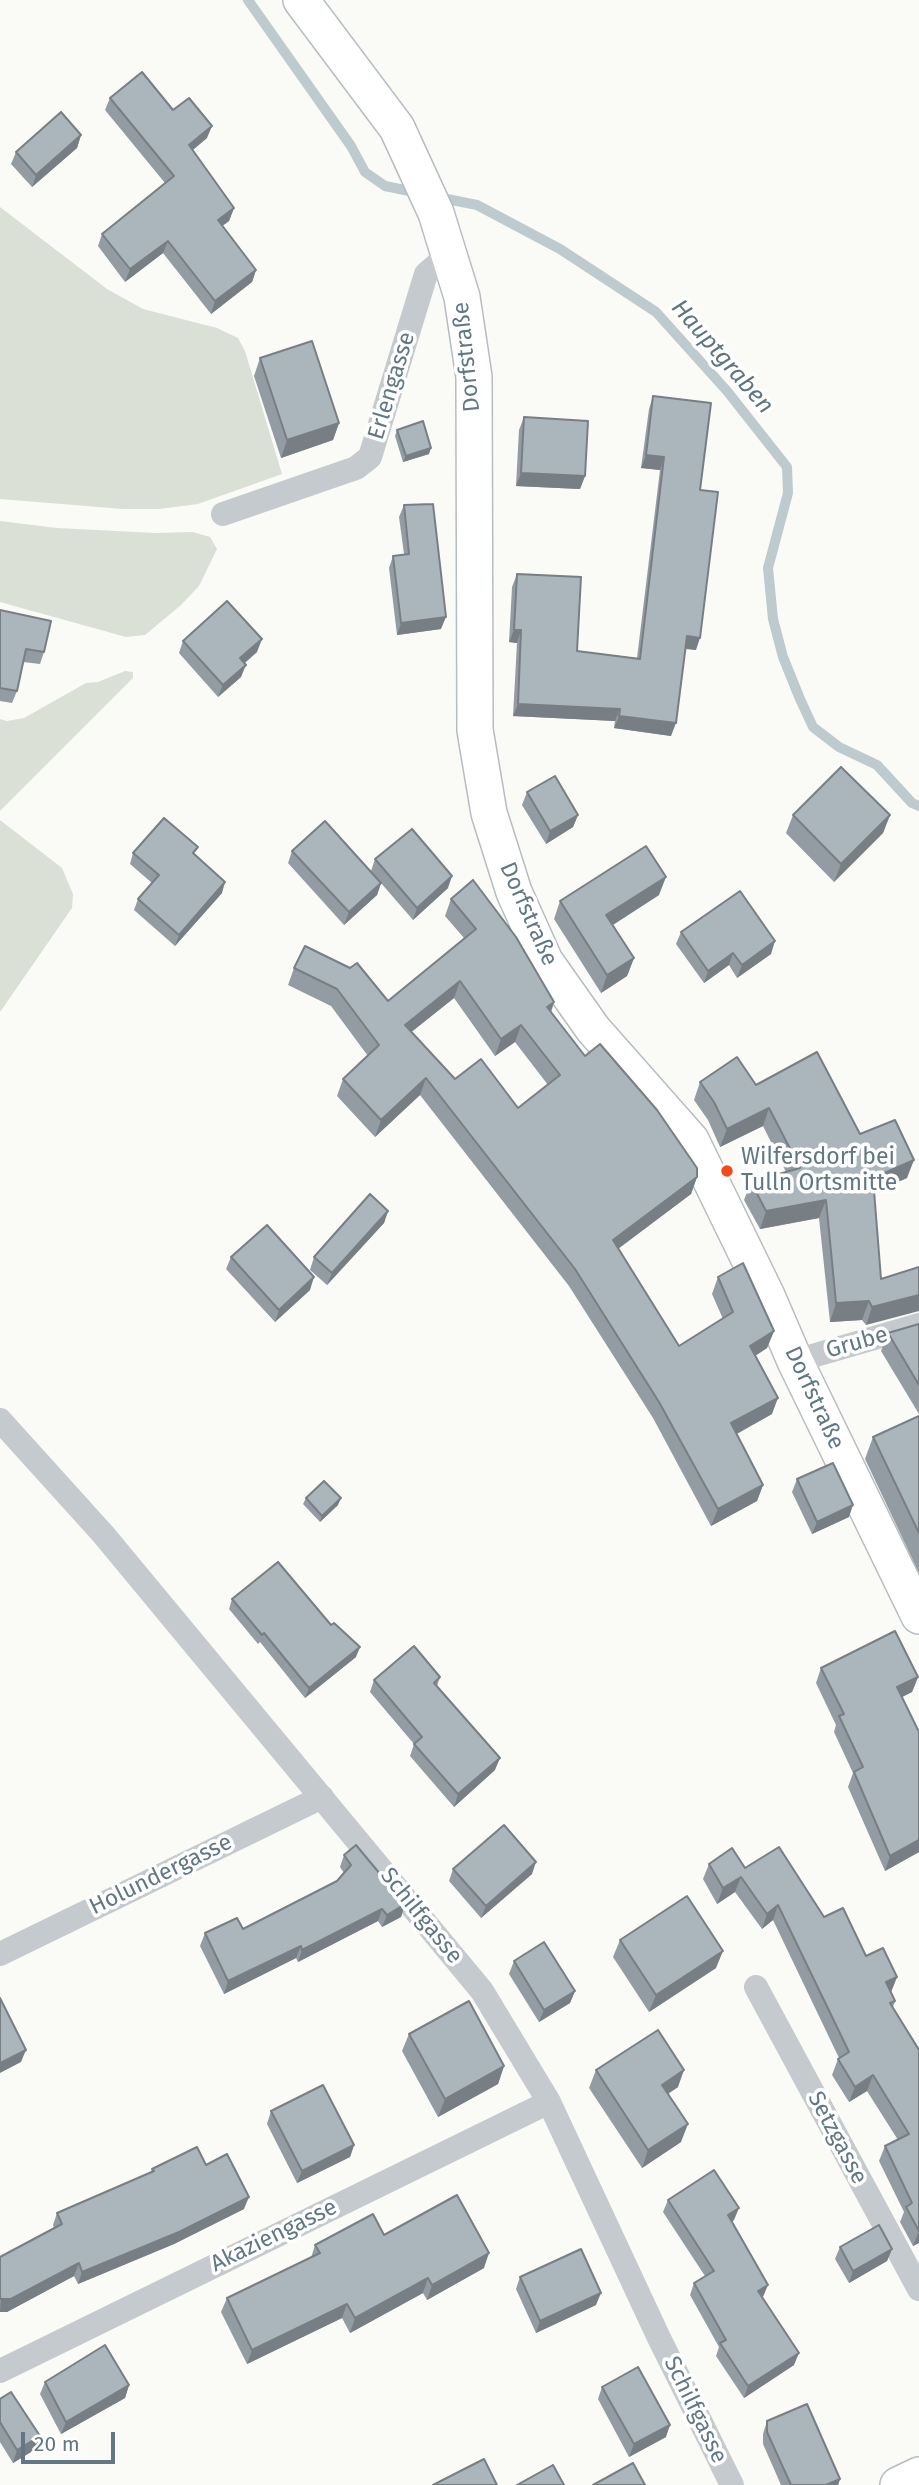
<!DOCTYPE html>
<meta charset="utf-8">
<style>
body{margin:0}
#map{position:relative;width:919px;height:2485px;overflow:hidden;background:#fafaf7;font-family:"Fira Sans",sans-serif}
canvas{display:block}
.scale{position:absolute;left:21px;top:2432px;width:94px;height:32px;box-sizing:border-box;border:4px solid #627785;border-top:0;padding-left:9px;font-size:21px;line-height:24px;white-space:nowrap;color:#627785;-webkit-text-stroke:5px #fff;paint-order:stroke}
</style>
<div id="map">
<canvas width="919" height="2485"></canvas>
<div class="scale">20 m</div>
</div>
<script>
const g = document.querySelector('canvas').getContext('2d');
g.lineJoin = 'round';
function paint(path, color) { g.fillStyle = color; g.fill(path, 'evenodd'); }
const toPath = rows => new Path2D(rows.map(r => 'M' + r).join(''));
function stroke(path, color, width, dash) { g.strokeStyle = color; g.lineWidth = width; g.lineCap = dash ? 'butt' : 'round'; g.setLineDash(dash || []); g.stroke(path); }
function label(font, color, halo, rows, align = 'center') {
  g.font = font + ' "Fira Sans",sans-serif'; g.lineWidth = 7; g.setLineDash([]); g.textBaseline = 'middle'; g.strokeStyle = halo; g.fillStyle = color; for (const [text, x, y, turn = 0] of rows) {
    g.save(); g.translate(x, y); g.rotate((+turn || 0) * Math.PI / 180); g.textAlign = isNaN(turn) ? turn : align; if (halo) g.strokeText(text, 0, 0); g.fillText(text, 0, 0); g.restore();
  }
}
const green = toPath([
 [0,207,107,289,143,309,217,328,238,338,245,351,282,474,198,504,159,509,123,509,0,499],
 [0,521,57,528,156,533,193,532,210,537,217,549,199,586,181,605,145,635,126,637,0,602],
 [125,671,133,672,133,678,0,811,0,719,7,721,24,718,86,683,98,682],
 [0,820,62,868,73,894,72,908,0,1012]
]);
const stream = toPath([
 [248,0,351,146,365,172,385,186,419,193],
 [437,197,477,205,560,249,656,312,727,391,787,467,788,493,768,568,773,619,783,657,800,699,813,727,839,747,877,765,912,803,919,806]
]);
const street = toPath([
 [223,514,356,468,370,457,426,274,450,253],
 [795,1361,919,1325],
 [0,1420,103,1534,482,1991,549,2102,659,2338,732,2485],
 [0,1954,322,1797],
 [756,1987,919,2289],
 [0,2371,549,2102]
]);
const secondary = toPath([
 [301,0,397,128,436,213,462,297,474,377,475,730,489,813,514,892,545,961,593,1029,691,1140,767,1296,795,1361,919,1616],
 [898,2485,919,2475]
]);
const wall = toPath([
 [110,98,173,110,207,138,193,150,234,208,229,221,222,226,256,270,252,282,211,314,163,253,125,282,98,246,102,234,165,183,105,110],
 [81,135,77,148,32,187,11,164,16,152],
 [260,358,339,423,333,440,281,458,254,376],
 [653,396,700,490,696,650,685,649,671,736,614,728,615,721,513,716,517,643,509,642,512,587,517,574,577,651,637,658,660,470,641,468,649,409],
 [524,417,585,476,580,489,516,486,519,430],
 [397,430,429,454,403,462,395,436],
 [404,505,441,629,397,635,389,568,393,556,404,554,399,517],
 [0,610,44,652,40,664,23,662,17,691,12,703,0,701],
 [183,641,257,652,244,663,241,677,218,697,179,653],
 [527,792,578,815,573,827,546,844,522,805],
 [793,815,890,815,883,833,834,882,786,833],
 [292,851,371,871,375,859,448,888,413,920,381,883,377,895,344,925,288,863],
 [133,853,195,855,222,893,175,946,134,910,138,899,152,883,130,864],
 [659,895,613,925,634,958,627,976,601,993,554,919,560,901],
 [451,899,554,1002,551,1013,585,1056,697,1177,691,1194,618,1249,679,1346,723,1319,712,1294,718,1277,774,1331,767,1348,755,1356,772,1414,737,1434,763,1485,757,1501,711,1526,653,1418,569,1286,420,1095,375,1137,337,1096,343,1079,368,1056,331,1006,288,985,294,968,388,1001,464,938,445,916],
 [454,998,495,1056,515,1042,548,1085,518,1108,455,1079,411,1032],
 [681,932,771,954,737,978,729,965,704,983,676,944],
 [700,1082,756,1085,860,1134,907,1178,874,1192,881,1279,919,1267,866,1325,862,1320,830,1322,819,1218,760,1229,744,1200,751,1182,786,1172,763,1126,720,1147,708,1120,694,1100],
 [388,1211,384,1223,327,1285,310,1270,314,1257],
 [231,1257,310,1290,275,1322,226,1269],
 [919,1324,919,1414,881,1351,888,1333],
 [919,1416,919,1573,865,1459,873,1437],
 [797,1479,849,1517,812,1534,792,1492],
 [306,1498,338,1505,320,1522,303,1504],
 [232,1599,356,1657,305,1698,260,1642,258,1644,229,1609],
 [821,1668,918,1677,912,1692,902,1697,919,1852,885,1871,848,1787,853,1773,834,1732,836,1725,816,1683],
 [440,1677,437,1686,495,1770,454,1807,410,1756,414,1744,370,1692,374,1680],
 [344,1855,405,1904,401,1917,382,1927,378,1921,298,1962,296,1958,224,1994,200,1946,205,1933,243,1929,337,1881,344,1873,340,1867],
 [709,1864,745,1868,824,1917,866,1956,897,1977,891,1992,895,2001,893,2007,919,2050,919,2243,913,2246,900,2222,904,2212,879,2161,885,2146,898,2140,867,2091,849,2102,832,2075,838,2059,839,2058,773,1920,762,1929,735,1892,717,1904,703,1879],
 [453,1869,532,1874,481,1918,449,1881],
 [620,1940,716,1968,649,2012,613,1957],
 [514,1961,575,1991,570,2003,539,2022,509,1974],
 [409,2034,504,2066,498,2084,438,2117,402,2051],
 [596,2070,678,2087,668,2094,681,2142,642,2168,589,2088],
 [271,2111,354,2145,350,2157,297,2183,267,2124],
 [206,2165,244,2209,174,2244,78,2284,74,2276,7,2312,0,2312,0,2257,54,2228,53,2225,57,2213,151,2172,152,2169],
 [668,2200,734,2220,732,2222,763,2298,794,2365,744,2398,716,2356,719,2347,690,2295,694,2283,705,2276,663,2212],
 [384,2235,484,2268,427,2300,423,2293,350,2333,342,2318,247,2364,221,2312,227,2298,311,2258,315,2245],
 [840,2247,892,2249,887,2261,849,2283,835,2259],
 [520,2277,596,2305,536,2333,516,2289],
 [45,2382,129,2385,125,2398,61,2434,40,2394],
 [602,2387,666,2437,629,2457,598,2399],
 [0,2399,36,2449,13,2463,0,2442],
 [767,2421,840,2479,838,2485,781,2485,763,2444,763,2434]
]);
const shadedWall = toPath([
 [212,126,207,138,184,157,189,145],
 [81,135,77,148,32,187,36,175],
 [234,208,229,221,213,233,218,220],
 [168,241,163,253,125,282,130,269],
 [256,270,252,282,211,314,215,301],
 [339,423,333,440,281,458,287,440],
 [431,448,429,454,403,462,406,456],
 [646,455,664,457,660,470,641,468],
 [521,473,585,476,580,489,516,486],
 [446,617,441,629,397,635,401,623],
 [514,630,521,630,517,643,509,642],
 [687,636,700,638,696,650,682,648],
 [262,639,257,652,236,671,240,658],
 [246,665,241,677,218,697,223,685],
 [518,704,620,709,615,721,513,716],
 [619,716,676,723,671,736,614,728],
 [578,815,573,827,546,844,550,831],
 [890,815,883,833,834,882,841,864],
 [452,876,448,888,413,920,417,908],
 [666,877,659,895,600,933,606,915],
 [225,882,222,893,175,946,179,935],
 [381,883,377,895,344,925,349,912],
 [775,941,771,954,737,978,742,965],
 [733,953,729,965,704,983,708,971],
 [634,958,627,976,601,993,607,975],
 [460,981,454,998,399,1042,405,1025],
 [554,1002,548,1019,547,1007],
 [521,1025,515,1042,495,1056,501,1039],
 [426,1078,420,1095,375,1137,381,1120],
 [769,1108,763,1126,720,1147,727,1129],
 [914,1160,907,1178,866,1196,873,1178],
 [697,1177,691,1194,607,1257,613,1240],
 [826,1200,819,1218,760,1229,766,1211],
 [388,1211,384,1223,327,1285,332,1273],
 [314,1277,310,1290,275,1322,279,1310],
 [919,1295,919,1311,866,1325,872,1307],
 [869,1301,862,1320,830,1322,836,1303],
 [774,1331,767,1348,744,1363,750,1346],
 [778,1398,772,1414,725,1440,731,1423],
 [763,1485,757,1501,711,1526,718,1509],
 [341,1498,338,1505,320,1522,322,1516],
 [853,1505,849,1517,812,1534,817,1522],
 [360,1647,356,1657,305,1698,309,1688],
 [918,1677,912,1692,892,1702,897,1687],
 [500,1758,495,1770,454,1807,458,1794],
 [919,1840,919,1852,885,1871,890,1856],
 [536,1862,532,1874,481,1918,486,1906],
 [741,1877,735,1892,717,1904,723,1888],
 [405,1904,401,1917,382,1927,387,1915],
 [778,1905,773,1920,762,1929,767,1914],
 [382,1909,378,1921,298,1962,302,1950],
 [301,1946,296,1958,224,1994,228,1981],
 [723,1951,716,1968,649,2012,656,1995],
 [897,1977,891,1992,880,1998,886,1982],
 [575,1991,570,2003,539,2022,544,2010],
 [26,2050,21,2062,0,2073,0,2063],
 [504,2066,498,2084,438,2117,445,2099],
 [684,2070,678,2087,655,2102,662,2085],
 [873,2075,867,2091,849,2102,855,2087],
 [688,2124,681,2142,642,2168,648,2150],
 [354,2145,350,2157,297,2183,302,2171],
 [249,2197,244,2209,174,2244,78,2284,82,2272],
 [739,2208,734,2220,723,2227,728,2215],
 [919,2231,919,2243,913,2246],
 [892,2249,887,2261,849,2283,853,2271],
 [489,2253,484,2268,427,2300,432,2285],
 [79,2263,74,2276,7,2312,0,2312,1,2299],
 [428,2278,423,2293,350,2333,355,2318],
 [768,2285,763,2297,753,2303,758,2291],
 [601,2293,596,2305,536,2333,540,2321],
 [347,2304,342,2318,247,2364,252,2350],
 [799,2353,794,2365,744,2398,748,2386],
 [129,2385,125,2398,61,2434,66,2422],
 [670,2425,666,2437,629,2457,634,2444],
 [40,2436,36,2449,13,2463,17,2450],
 [840,2479,838,2485,826,2485]
]);
const building = toPath([
 [142,72,173,110,189,98,212,126,189,145,234,208,218,220,256,270,215,301,168,241,130,269,102,234,174,176,110,98,142,72],
 [61,112,81,135,36,175,16,152,61,112],
 [312,341,339,423,287,440,260,358,312,341],
 [653,396,711,403,700,490,718,492,700,638,687,636,676,723,619,716,620,709,518,704,521,630,514,630,517,574,581,577,577,651,640,659,664,457,646,455,653,396],
 [524,417,588,421,585,476,521,473,524,417],
 [423,421,431,448,406,456,397,430,423,421],
 [433,504,446,617,401,623,393,556,409,554,404,505,433,504],
 [227,601,262,639,240,658,246,665,223,685,183,641,227,601],
 [0,610,51,621,44,652,26,649,17,691,0,688,0,610],
 [841,767,890,815,841,864,793,815,841,767],
 [555,776,578,815,550,831,527,792,555,776],
 [164,818,198,847,193,853,225,882,179,935,138,899,159,875,133,853,164,818],
 [325,821,381,883,349,912,292,851,325,821],
 [412,829,452,876,417,908,375,859,412,829],
 [646,846,666,877,606,915,634,958,607,975,560,901,646,846],
 [473,880,516,937,554,1002,547,1007,585,1056,600,1044,657,1110,697,1168,697,1177,613,1240,679,1346,733,1312,718,1277,743,1263,774,1331,750,1346,778,1398,731,1423,763,1485,718,1509,659,1402,575,1269,426,1078,381,1120,343,1079,379,1045,337,989,294,968,305,946,350,968,357,963,388,1001,476,929,451,899,473,880],
 [460,981,501,1039,521,1025,560,1075,518,1108,481,1059,455,1079,405,1025,460,981],
 [740,891,775,941,742,965,733,953,708,971,681,932,740,891],
 [817,1052,860,1134,895,1120,914,1160,873,1178,881,1279,919,1267,919,1295,872,1307,869,1301,836,1303,826,1200,766,1211,751,1182,800,1168,769,1108,727,1129,714,1102,700,1082,737,1057,756,1085,817,1052],
 [370,1194,388,1211,332,1273,314,1257,370,1194],
 [267,1225,314,1277,279,1310,231,1257,267,1225],
 [919,1324,919,1385,888,1333,919,1324],
 [919,1416,919,1533,873,1437,919,1416],
 [833,1463,853,1505,817,1522,797,1479,833,1463],
 [324,1481,341,1498,322,1516,306,1498,324,1481],
 [278,1562,331,1625,334,1623,360,1647,309,1688,264,1633,262,1635,232,1599,278,1562],
 [895,1631,918,1677,897,1687,919,1732,919,1840,890,1856,854,1772,863,1767,839,1716,844,1714,821,1668,895,1631],
 [414,1646,440,1677,434,1683,500,1758,458,1794,414,1744,422,1737,374,1680,414,1646],
 [504,1825,536,1862,486,1906,453,1869,504,1825],
 [356,1845,405,1904,387,1915,382,1909,302,1950,301,1946,228,1981,205,1933,237,1918,243,1929,337,1881,351,1865,344,1855,356,1845],
 [779,1847,824,1917,843,1908,866,1956,883,1948,897,1977,886,1982,895,2001,890,2003,919,2050,919,2231,906,2207,912,2203,885,2146,909,2134,873,2075,855,2087,838,2059,849,2052,778,1905,767,1914,741,1877,723,1888,709,1864,732,1848,745,1868,779,1847],
 [687,1896,723,1951,656,1995,620,1940,687,1896],
 [544,1942,575,1991,544,2010,514,1961,544,1942],
 [0,1998,26,2050,0,2063,0,1998],
 [469,2001,504,2066,445,2099,409,2034,469,2001],
 [658,2030,684,2070,662,2085,688,2124,648,2150,596,2070,658,2030],
 [323,2085,354,2145,302,2171,271,2111,323,2085],
 [197,2147,206,2165,227,2154,249,2197,179,2232,82,2272,79,2263,11,2299,1,2299,0,2297,0,2257,62,2224,57,2213,154,2171,152,2169,197,2147],
 [714,2170,739,2208,728,2215,768,2285,758,2291,799,2353,748,2386,720,2343,726,2340,694,2283,714,2271,668,2200,714,2170],
 [457,2195,489,2253,432,2285,428,2278,355,2318,347,2304,252,2350,227,2298,320,2253,315,2245,373,2214,384,2235,457,2195],
 [879,2225,892,2249,853,2271,840,2247,879,2225],
 [581,2249,601,2293,540,2321,520,2277,581,2249],
 [105,2345,129,2385,66,2422,45,2382,105,2345],
 [638,2367,670,2425,634,2444,602,2387,638,2367],
 [11,2392,40,2436,17,2450,0,2422,0,2399,11,2392],
 [807,2404,840,2479,826,2485,791,2485,767,2432,767,2421,807,2404],
 [484,2459,497,2485,433,2485,484,2459],
 [633,2463,645,2485,593,2485,633,2463],
 [553,2465,564,2485,517,2485,553,2465]
]);
const markers = [
 [727,1171,7,"#f4481d"]
];
const streetNames = [
 ["Dorfstraße",467,357,-96],
 ["Erlengasse",392,386,-73],
 ["Dorfstraße",528,914,66],
 ["Grube",857,1343,-16],
 ["Dorfstraße",814,1398,65],
 ["Holundergasse",161,1875,-26],
 ["Schilfgasse",421,1916,51],
 ["Setzgasse",837,2138,62],
 ["Akaziengasse",274,2236,-26],
 ["Schilfgasse",695,2410,64]
];
const poiNames = [
 ["Wilfersdorf bei",741,1158],
 ["Tulln Ortsmitte",741,1184]
];
const waterNames = [
 ["Hauptgraben",722,357,49]
];
paint(green, '#dae0d6');
stroke(stream, '#bdcace', 10);
stroke(secondary, '#b6bdc2', 38);
stroke(street, '#c4cacd', 24);
stroke(secondary, '#fff', 35);
paint(wall, '#939ca2');
paint(shadedWall, '#787f84');
paint(building, '#abb5bc');
stroke(building, '#787f84', 2);
for (const [x, y, r, color] of markers) { const dot = new Path2D(); dot.arc(x, y, r, 0, 2 * Math.PI); g.fillStyle = color; g.fill(dot); stroke(dot, '#fff', 2.5); }
label('23px', '#627785', '#fff', streetNames);
label('23px', '#627785', '#fff', poiNames, 'left');
label('italic 24px', '#5d767e', '#fff', waterNames);
</script>
